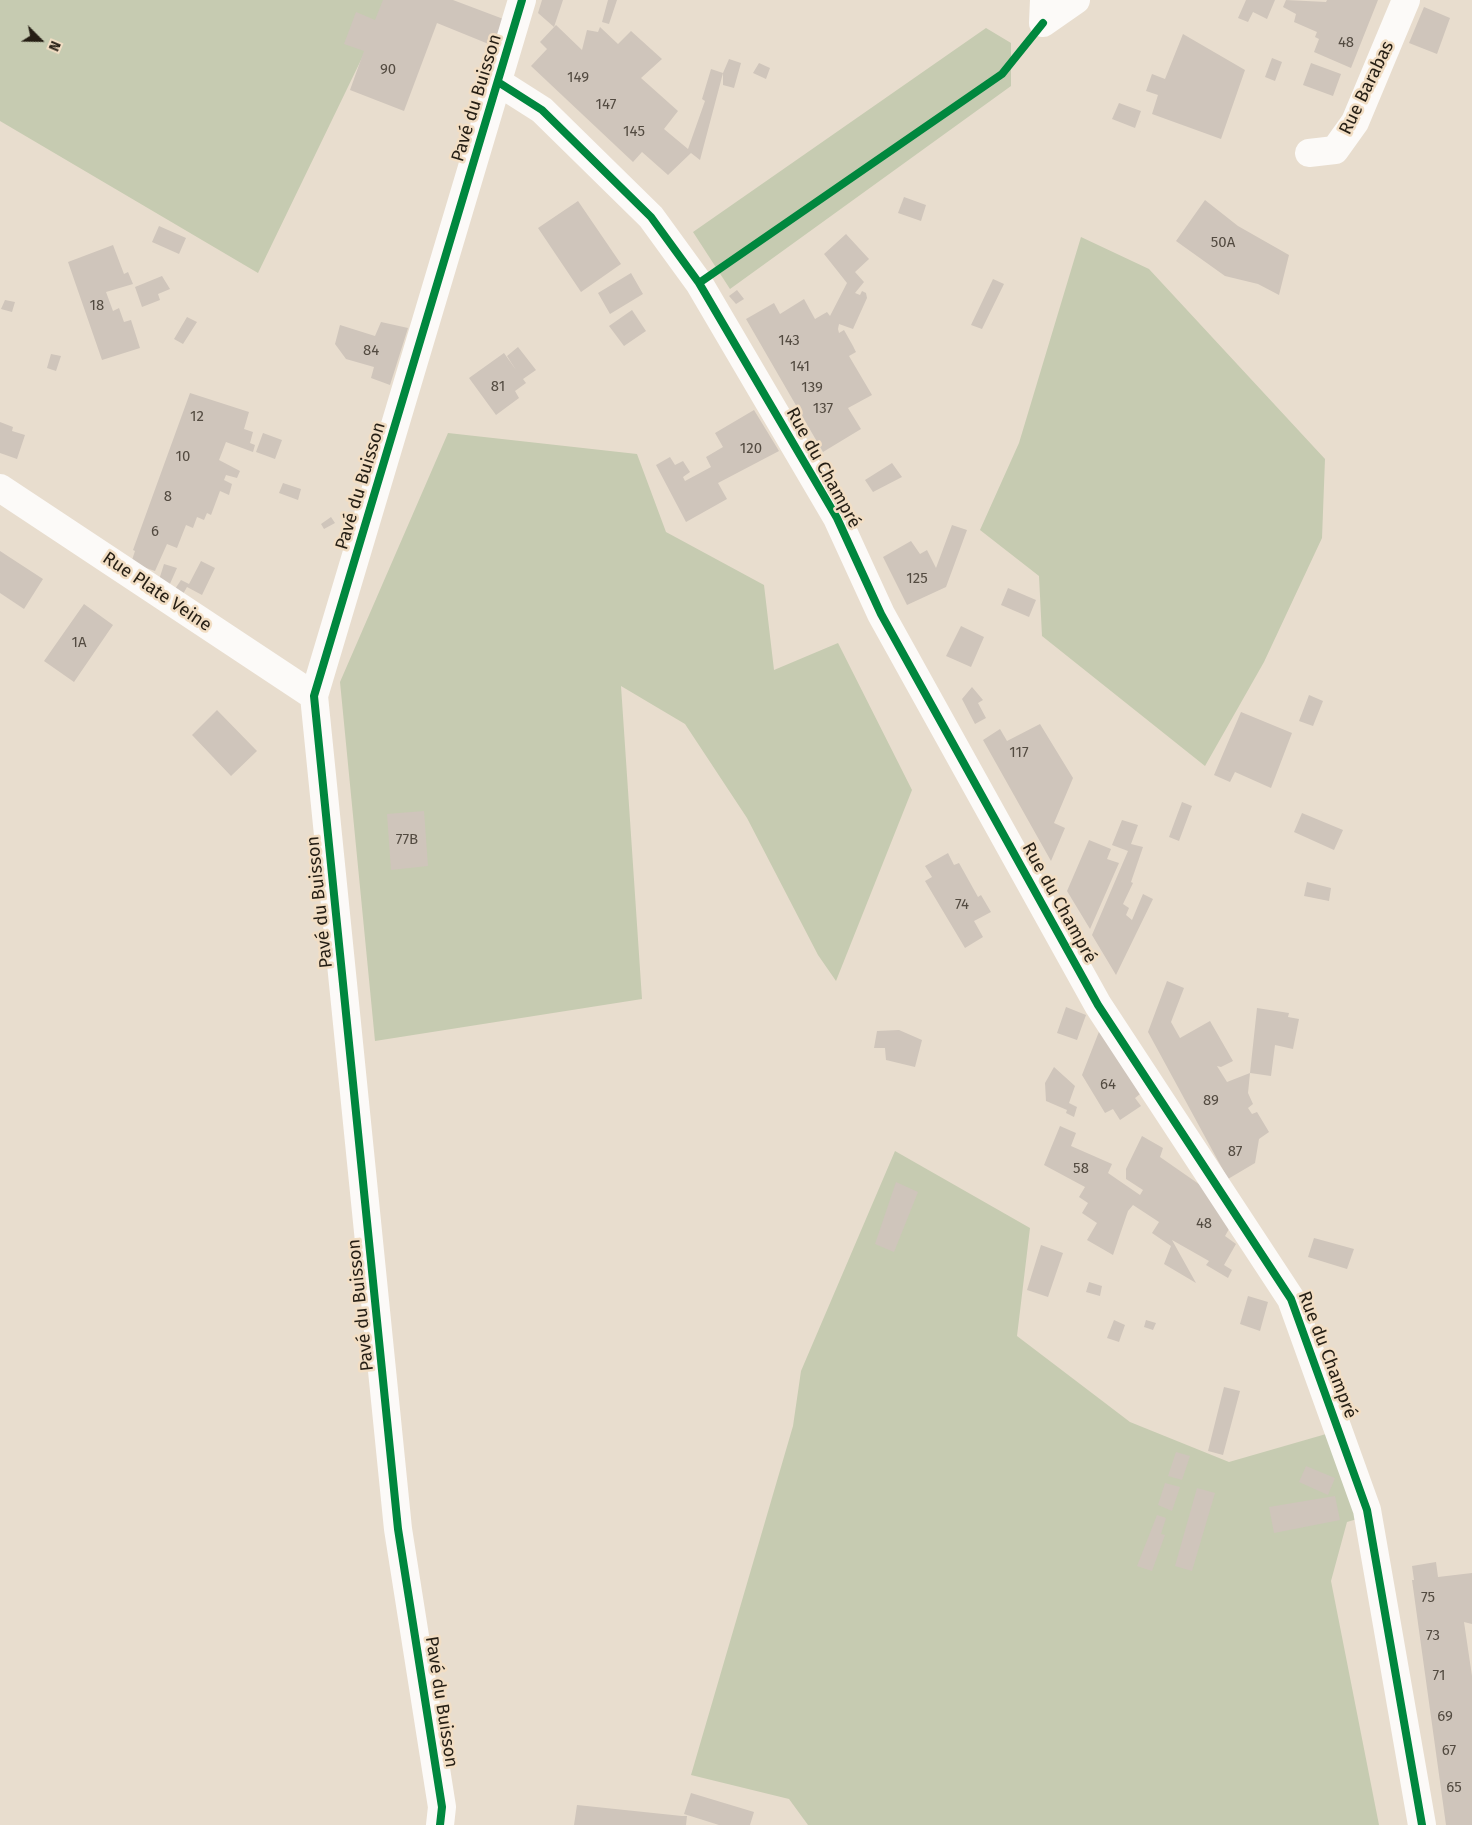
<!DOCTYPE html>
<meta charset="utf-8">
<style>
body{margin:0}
#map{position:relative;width:1472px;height:1825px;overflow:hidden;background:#e8ddce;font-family:"Fira Sans",sans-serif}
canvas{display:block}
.north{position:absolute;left:15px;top:15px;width:50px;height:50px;-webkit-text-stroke:4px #f2dec4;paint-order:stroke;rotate:113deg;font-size:14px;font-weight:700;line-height:20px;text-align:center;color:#251e14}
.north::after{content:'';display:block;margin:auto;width:18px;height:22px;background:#251e14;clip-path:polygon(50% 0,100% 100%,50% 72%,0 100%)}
</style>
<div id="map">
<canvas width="1472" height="1825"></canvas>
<div class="north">N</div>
</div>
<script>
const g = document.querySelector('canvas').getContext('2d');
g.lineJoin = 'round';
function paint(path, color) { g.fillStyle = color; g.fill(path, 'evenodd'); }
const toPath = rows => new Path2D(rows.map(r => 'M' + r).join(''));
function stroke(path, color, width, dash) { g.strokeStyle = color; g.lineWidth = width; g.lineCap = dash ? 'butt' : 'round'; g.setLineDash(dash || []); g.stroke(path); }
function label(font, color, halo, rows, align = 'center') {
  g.font = font + ' "Fira Sans",sans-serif'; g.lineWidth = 5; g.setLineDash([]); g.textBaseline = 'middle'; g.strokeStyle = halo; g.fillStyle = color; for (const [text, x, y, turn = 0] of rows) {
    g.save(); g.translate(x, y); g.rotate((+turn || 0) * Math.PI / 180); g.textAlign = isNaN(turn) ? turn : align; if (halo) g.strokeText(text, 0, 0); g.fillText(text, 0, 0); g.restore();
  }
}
const green = toPath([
 [0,0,390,0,258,273,0,121],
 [986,28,1011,43,1011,86,730,289,693,232],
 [1081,237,1149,269,1325,459,1322,538,1264,662,1205,766,1042,636,1039,576,980,530,1019,443],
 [448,433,637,454,666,532,764,585,774,670,838,643,912,790,836,981,818,955,747,818,685,724,621,686,642,999,375,1041,340,682],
 [895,1151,1030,1228,1017,1336,1130,1422,1229,1462,1340,1430,1374,1514,1347,1522,1331,1581,1379,1825,808,1825,789,1799,691,1775,793,1426,801,1371]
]);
const building = toPath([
 [383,0,453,0,506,20,496,47,437,23,404,111,350,90,364,51,344,44,356,12,375,20],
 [542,0,563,0,554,27,538,13],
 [608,0,617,0,609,24,602,22],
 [1246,0,1275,0,1267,19,1253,12,1248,22,1238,18],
 [1286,0,1326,2,1327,0,1378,0,1351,68,1314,52,1319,39,1315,37,1317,32,1294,22,1296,14,1283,7],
 [1424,7,1450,18,1437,54,1409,43],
 [556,25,582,50,587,30,598,32,600,27,618,44,631,31,662,59,641,78,678,111,664,129,688,149,705,101,702,99,711,69,723,73,700,160,691,153,668,175,642,152,633,162,531,66,547,49,540,42],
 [1183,34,1245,70,1221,139,1152,114,1158,95,1146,91,1152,74,1165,79],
 [1272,58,1282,62,1275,81,1265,77],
 [729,59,741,63,734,88,723,85,723,73],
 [759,63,770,68,766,79,753,73],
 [1311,63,1341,74,1333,96,1303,85],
 [1119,103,1141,111,1135,128,1112,119],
 [904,197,926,205,921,221,898,213],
 [1205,200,1238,226,1289,255,1279,295,1258,284,1225,276,1176,241],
 [578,201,621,264,581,292,538,228],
 [159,226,186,238,179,254,152,242],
 [846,234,869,259,855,272,864,282,855,293,860,295,862,291,866,293,867,298,853,329,839,324,838,329,839,333,844,330,853,346,856,352,849,356,872,395,848,408,861,429,823,452,746,319,774,303,780,314,804,299,815,319,827,312,830,316,847,283,824,254],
 [113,245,124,274,128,272,133,284,106,292,113,311,119,308,124,322,131,320,140,348,102,360,68,262],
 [631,273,643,294,610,314,598,293],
 [162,276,170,289,158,294,160,300,142,307,135,287],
 [993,279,1004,284,982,329,971,325],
 [737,290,744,299,736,304,729,296],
 [5,300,15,302,12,312,1,309],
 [632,310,646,331,624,346,609,326],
 [187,317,197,322,183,344,174,339],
 [381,322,408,328,390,385,371,378,374,367,346,359,335,344,340,325,375,336],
 [518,347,536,370,523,379,526,383,515,391,519,398,496,415,469,378,504,353,516,370,507,356],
 [51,354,61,356,56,371,47,368],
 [190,393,249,412,244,429,253,432,250,443,255,445,253,452,226,442,219,460,240,471,237,478,226,475,224,480,232,484,229,495,220,491,211,515,207,513,204,520,197,517,193,528,186,525,177,548,167,544,155,571,131,563,135,551,133,550],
 [754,410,779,451,718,483,727,499,686,522,656,465,670,457,675,465,683,461,690,472,683,477,685,481,711,467,706,457,723,447,715,433],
 [0,422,13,427,12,431,25,435,17,459,0,453],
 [263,433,282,440,275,459,256,452],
 [892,463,902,477,873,492,865,480],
 [283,483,301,489,298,500,279,493],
 [331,517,335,523,324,529,321,524],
 [952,525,967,530,946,587,907,605,883,557,911,541,920,554,927,550,936,568],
 [0,551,43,579,24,609,0,593],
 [201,561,215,568,202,595,187,587,183,594,175,589,181,580,189,584],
 [164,564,177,568,169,586,159,580],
 [1008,588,1036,600,1029,617,1001,605],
 [84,604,113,625,74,682,44,661],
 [961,626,984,637,971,667,946,656],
 [972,687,983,700,978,703,986,718,975,724,962,699],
 [1309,695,1323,701,1313,726,1299,721],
 [217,710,257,751,231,776,192,735],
 [1241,712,1292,733,1271,788,1235,772,1230,782,1214,775],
 [1040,724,1073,778,1054,823,1065,828,1051,861,983,740,1000,729,1007,741],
 [1182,802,1192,806,1179,841,1169,837],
 [424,811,428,866,391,870,387,814],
 [1302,813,1343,830,1334,850,1294,832],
 [1122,820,1138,825,1131,844,1143,847,1131,882,1133,883,1123,904,1129,908,1126,915,1132,920,1143,894,1153,899,1116,975,1092,935,1128,851,1112,845],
 [1089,840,1111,849,1107,859,1119,863,1090,929,1067,891],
 [948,853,954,865,959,863,978,897,981,895,991,912,974,921,983,937,965,948,925,881,932,877,925,866],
 [1307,882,1331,888,1329,901,1304,896],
 [1167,981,1184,988,1171,1022,1180,1038,1210,1021,1233,1061,1221,1067,1217,1066,1227,1082,1250,1073,1257,1008,1289,1013,1288,1017,1299,1019,1293,1049,1275,1045,1271,1076,1250,1073,1248,1093,1253,1104,1248,1108,1252,1114,1257,1112,1269,1132,1259,1139,1255,1163,1228,1179,1148,1032],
 [1066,1007,1086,1015,1077,1040,1057,1033],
 [1102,1024,1144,1091,1135,1098,1141,1106,1120,1120,1113,1109,1105,1113,1082,1075],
 [899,1030,922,1040,915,1067,886,1060,885,1048,874,1048,877,1031],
 [1054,1067,1075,1086,1069,1103,1077,1107,1074,1117,1066,1113,1067,1110,1046,1101,1045,1083],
 [1060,1126,1076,1133,1071,1146,1112,1164,1108,1173,1140,1195,1143,1190,1126,1179,1126,1169,1142,1136,1163,1148,1160,1157,1206,1189,1229,1229,1225,1236,1236,1244,1224,1265,1232,1270,1228,1278,1206,1265,1209,1261,1172,1240,1196,1283,1164,1264,1171,1246,1152,1233,1159,1222,1133,1205,1128,1211,1113,1255,1087,1240,1097,1223,1082,1213,1088,1203,1079,1197,1085,1187,1044,1165],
 [896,1182,918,1192,894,1252,875,1244],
 [1314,1238,1354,1249,1347,1269,1308,1257],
 [1041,1245,1063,1253,1048,1297,1027,1290],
 [1089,1282,1102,1286,1100,1296,1086,1292],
 [1248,1296,1268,1302,1260,1331,1240,1324],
 [1114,1320,1125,1325,1119,1342,1107,1338],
 [1146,1320,1156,1323,1153,1330,1144,1327],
 [1224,1387,1240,1391,1223,1455,1208,1451],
 [1176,1452,1190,1456,1182,1480,1168,1476],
 [1306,1466,1335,1478,1328,1495,1299,1482],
 [1165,1483,1180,1487,1172,1511,1158,1505],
 [1197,1488,1215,1493,1192,1571,1175,1566],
 [1335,1496,1340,1520,1274,1533,1269,1507],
 [1157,1515,1166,1518,1161,1534,1165,1535,1152,1571,1137,1566],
 [1436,1562,1438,1577,1472,1573,1472,1624,1464,1622,1472,1676,1472,1825,1446,1825,1412,1580,1414,1580,1412,1566],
 [691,1793,754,1812,750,1825,719,1825,684,1814],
 [577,1805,682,1816,687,1816,686,1825,574,1825]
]);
const path = toPath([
 [724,265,1002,74,1025,46]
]);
const minor = toPath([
 [1044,0,1043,23,1076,0],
 [498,82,542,110,651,217,699,283,837,518,881,614,1098,1005,1291,1299,1367,1510,1422,1825],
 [1309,153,1335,150,1355,122,1406,0],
 [0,488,314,696],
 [440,1825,442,1807,398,1529,314,696,522,0]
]);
const cycleway = toPath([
 [498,82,542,110,651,217,699,283,837,518,881,614,1098,1005,1291,1299,1367,1510,1422,1825],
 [699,283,1002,74,1043,23],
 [440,1825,442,1807,398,1529,314,696,522,0]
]);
const numberNames = [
 ["48",1346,43],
 ["90",388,70],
 ["149",578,78],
 ["147",606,105],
 ["145",634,132],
 ["50A",1223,243],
 ["18",97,306],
 ["143",789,341],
 ["84",371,351],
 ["141",800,367],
 ["81",498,387],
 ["139",812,388],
 ["137",823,409],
 ["12",197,417],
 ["120",751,449],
 ["10",183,457],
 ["8",168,497],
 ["6",155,532],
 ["125",917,579],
 ["1A",79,643],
 ["117",1019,753],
 ["77B",407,840],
 ["74",962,905],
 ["64",1108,1085],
 ["89",1211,1101],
 ["87",1235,1152],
 ["58",1081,1169],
 ["48",1204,1224],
 ["75",1428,1598],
 ["73",1433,1636],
 ["71",1439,1676],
 ["69",1445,1717],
 ["67",1449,1751],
 ["65",1454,1788]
];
const streetNames = [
 ["Rue Barabas",1367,88,-64],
 ["Pavé du Buisson",477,98,-73],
 ["Rue du Champré",823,468,61],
 ["Pavé du Buisson",361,486,-73],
 ["Rue Plate Veine",157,592,34],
 ["Pavé du Buisson",320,902,-96],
 ["Rue du Champré",1059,903,61],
 ["Pavé du Buisson",361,1305,-96],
 ["Rue du Champré",1327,1355,69],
 ["Pavé du Buisson",441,1702,81]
];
paint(green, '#c6cbb1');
paint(building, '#cfc5bb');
stroke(path, '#d5d2ce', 3, [5, 2.5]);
stroke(minor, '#fcfaf8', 28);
stroke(cycleway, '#00873e', 8);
label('15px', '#534b41', null, numberNames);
label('18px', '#251e14', '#f2dec4', streetNames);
</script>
